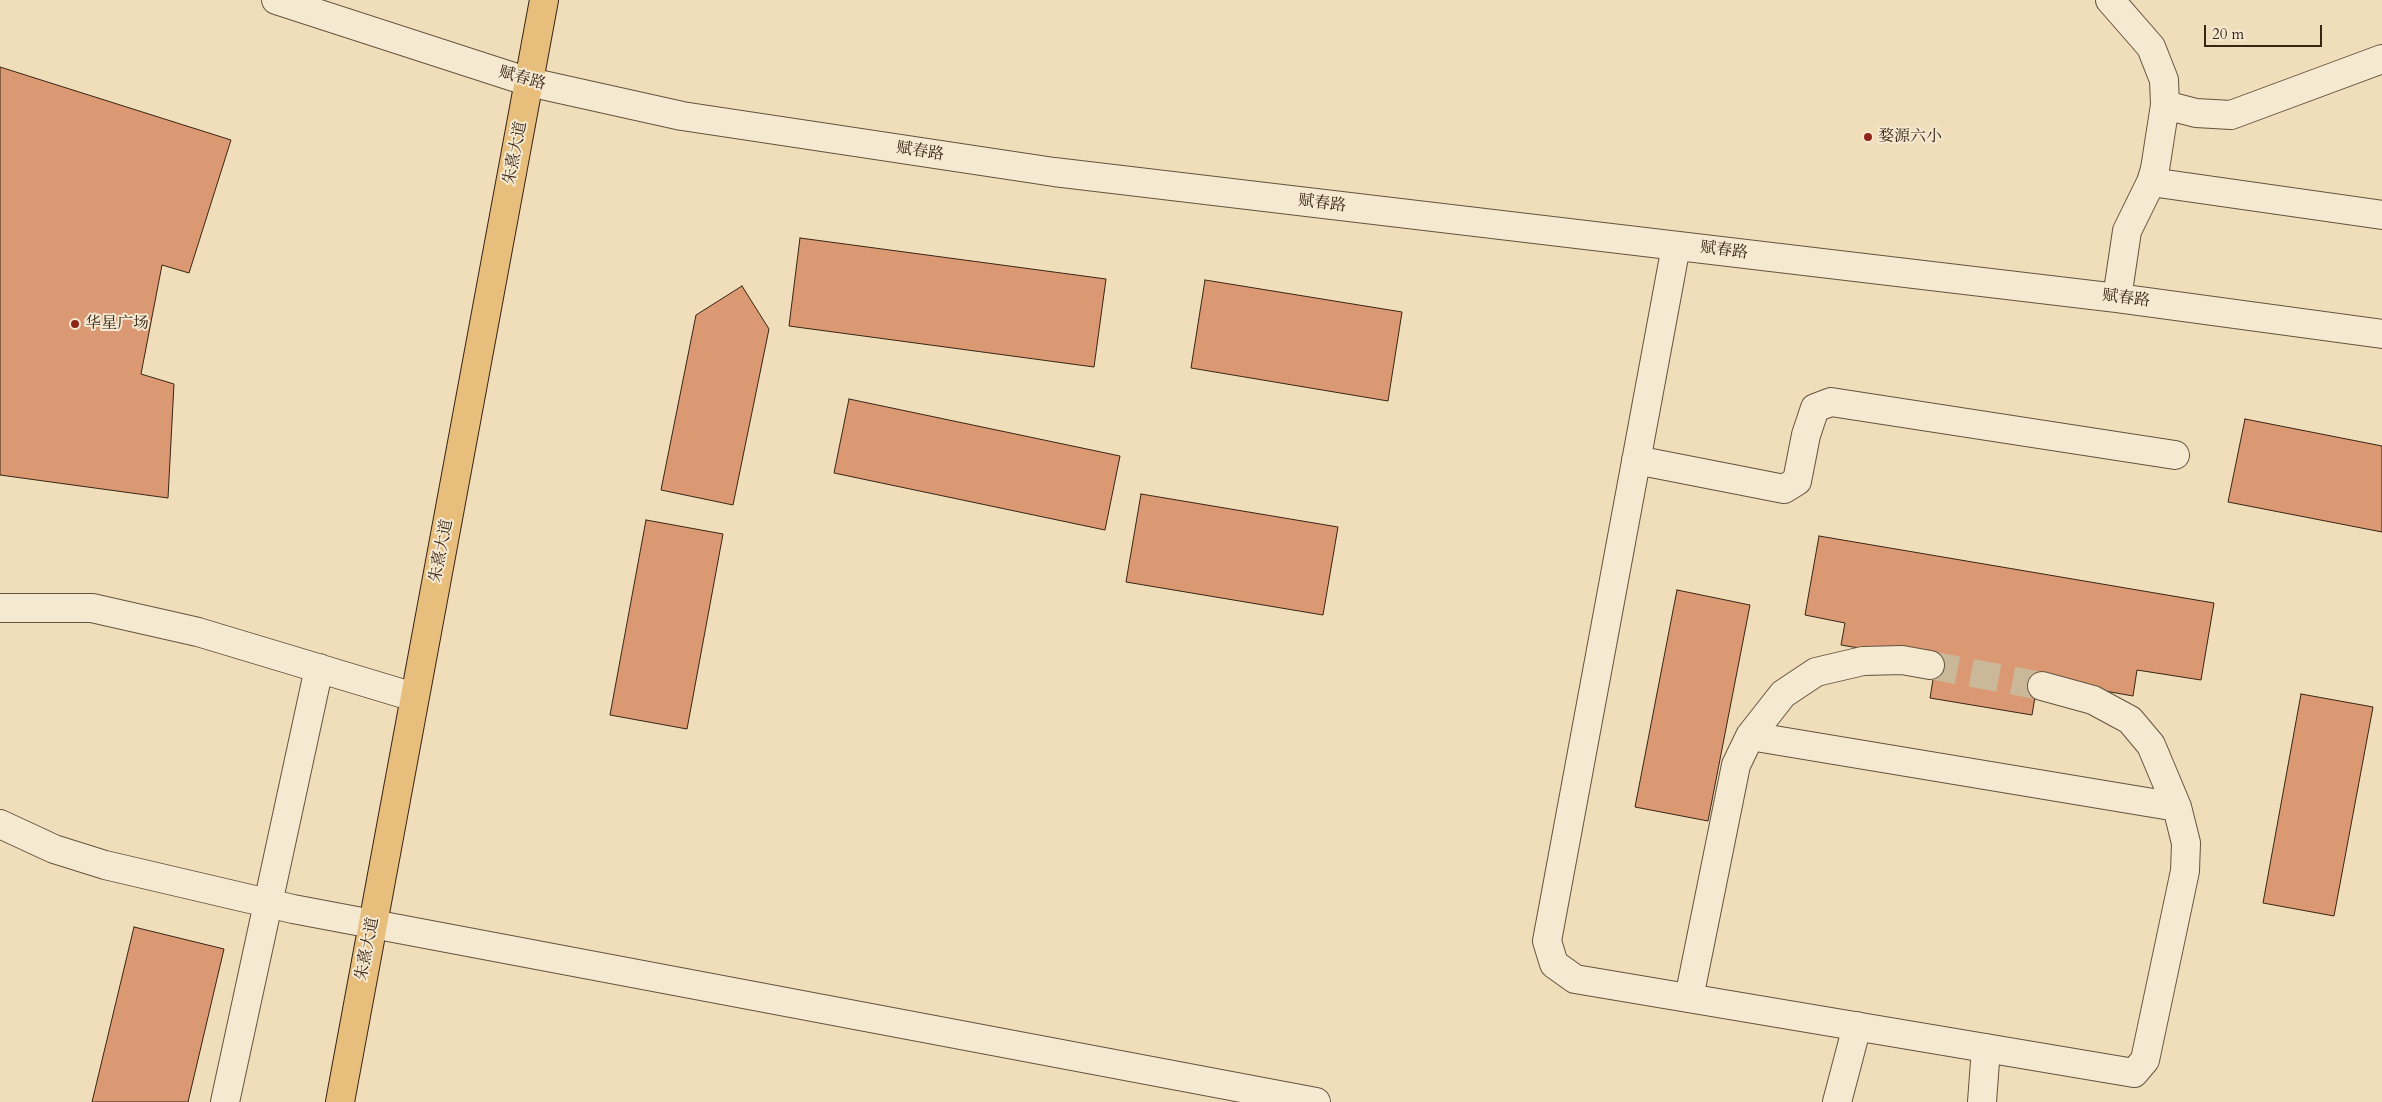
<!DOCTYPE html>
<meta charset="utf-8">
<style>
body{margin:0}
#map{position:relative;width:2382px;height:1102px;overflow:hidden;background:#f0ddba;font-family:Cardo,serif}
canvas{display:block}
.scale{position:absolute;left:2204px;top:25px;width:118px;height:22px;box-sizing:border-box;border:2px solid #382515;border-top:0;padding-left:6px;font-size:15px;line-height:18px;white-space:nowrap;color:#382515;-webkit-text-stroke:4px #f5e9d2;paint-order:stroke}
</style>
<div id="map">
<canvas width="2382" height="1102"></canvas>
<div class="scale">20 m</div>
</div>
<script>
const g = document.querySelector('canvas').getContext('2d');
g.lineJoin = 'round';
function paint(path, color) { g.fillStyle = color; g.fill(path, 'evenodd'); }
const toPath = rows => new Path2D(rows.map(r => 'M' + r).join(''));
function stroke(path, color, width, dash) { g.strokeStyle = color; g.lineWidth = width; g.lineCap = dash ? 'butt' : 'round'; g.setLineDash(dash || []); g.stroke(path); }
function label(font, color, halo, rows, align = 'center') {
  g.font = font + ' Cardo,"Noto Serif SC",serif'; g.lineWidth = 4; g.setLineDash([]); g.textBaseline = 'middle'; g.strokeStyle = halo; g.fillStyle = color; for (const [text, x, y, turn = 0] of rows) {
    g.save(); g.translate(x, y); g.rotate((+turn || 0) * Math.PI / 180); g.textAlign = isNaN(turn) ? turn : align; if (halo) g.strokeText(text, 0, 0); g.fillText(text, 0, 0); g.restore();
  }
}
const building = toPath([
 [0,67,231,140,189,273,162,265,141,374,174,384,168,498,0,475,0,67],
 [800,238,1106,279,1094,367,789,326,800,238],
 [1205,280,1402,312,1388,401,1191,368,1205,280],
 [742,286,769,329,733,505,661,490,696,315,742,286],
 [849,399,1120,456,1105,530,834,473,849,399],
 [2245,419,2382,446,2382,532,2228,502,2245,419],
 [1141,494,1338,527,1323,615,1126,582,1141,494],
 [646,520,723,534,687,729,610,715,646,520],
 [1819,536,2214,603,2201,680,2137,670,2133,696,2038,679,2032,715,1930,698,1936,661,1841,645,1845,623,1805,615,1819,536],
 [1677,590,1750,605,1708,821,1635,807,1677,590],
 [2301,694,2373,707,2334,916,2263,903,2301,694],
 [134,927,224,949,188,1102,92,1102,134,927]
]);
const minorTunnel = toPath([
 [1930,665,2042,686]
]);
const minor = toPath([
 [276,0,529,82,682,116,1054,172,2117,298,2382,334],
 [2110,0,2151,47,2164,80,2165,105,2155,169,2151,182,2127,231,2117,298],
 [2165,105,2196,113,2231,115,2382,59],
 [2151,182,2382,215],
 [1676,246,1547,941,1554,964,1575,979,2134,1073,2145,1060,2185,871,2186,843,2177,807,1750,736],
 [1636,460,1784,489,1797,481,1806,435,1815,408,1831,402,2175,455],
 [0,608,92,608,198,632,414,697],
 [2042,686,2093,700,2130,720,2151,745,2177,807],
 [0,824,54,849,105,865,293,909,1316,1102],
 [1689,998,1736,765,1750,736,1783,694,1816,672,1863,661,1902,660,1930,665],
 [225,1102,319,668],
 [1837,1102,1857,1026],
 [1982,1102,1986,1048]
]);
const major = toPath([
 [340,1102,544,0]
]);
const markers = [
 [1868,137,5,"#8f2418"],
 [75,324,5,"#8f2418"]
];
const streetNames = [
 ["赋春路",522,79,16],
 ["赋春路",920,152,9],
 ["朱熹大道",516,153,-79],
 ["赋春路",1322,204,7],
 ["赋春路",1724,251,7],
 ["赋春路",2126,299,7],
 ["朱熹大道",442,551,-79],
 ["朱熹大道",368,949,-79]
];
const poiNames = [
 ["婺源六小",1878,137],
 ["华星广场",85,324]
];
paint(building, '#da9972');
stroke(building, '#382515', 1);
stroke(minorTunnel, '#cbb899', 28, [28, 14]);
stroke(minor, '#66533e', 30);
stroke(major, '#382515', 30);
stroke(minor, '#f5e9d2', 28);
stroke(major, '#e8be7d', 28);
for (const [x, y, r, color] of markers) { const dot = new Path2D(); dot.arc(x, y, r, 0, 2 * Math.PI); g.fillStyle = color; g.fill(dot); stroke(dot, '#f5e9d2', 2); }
label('16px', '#382515', '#f5e9d2', streetNames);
label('16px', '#382515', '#f5e9d2', poiNames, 'left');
</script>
